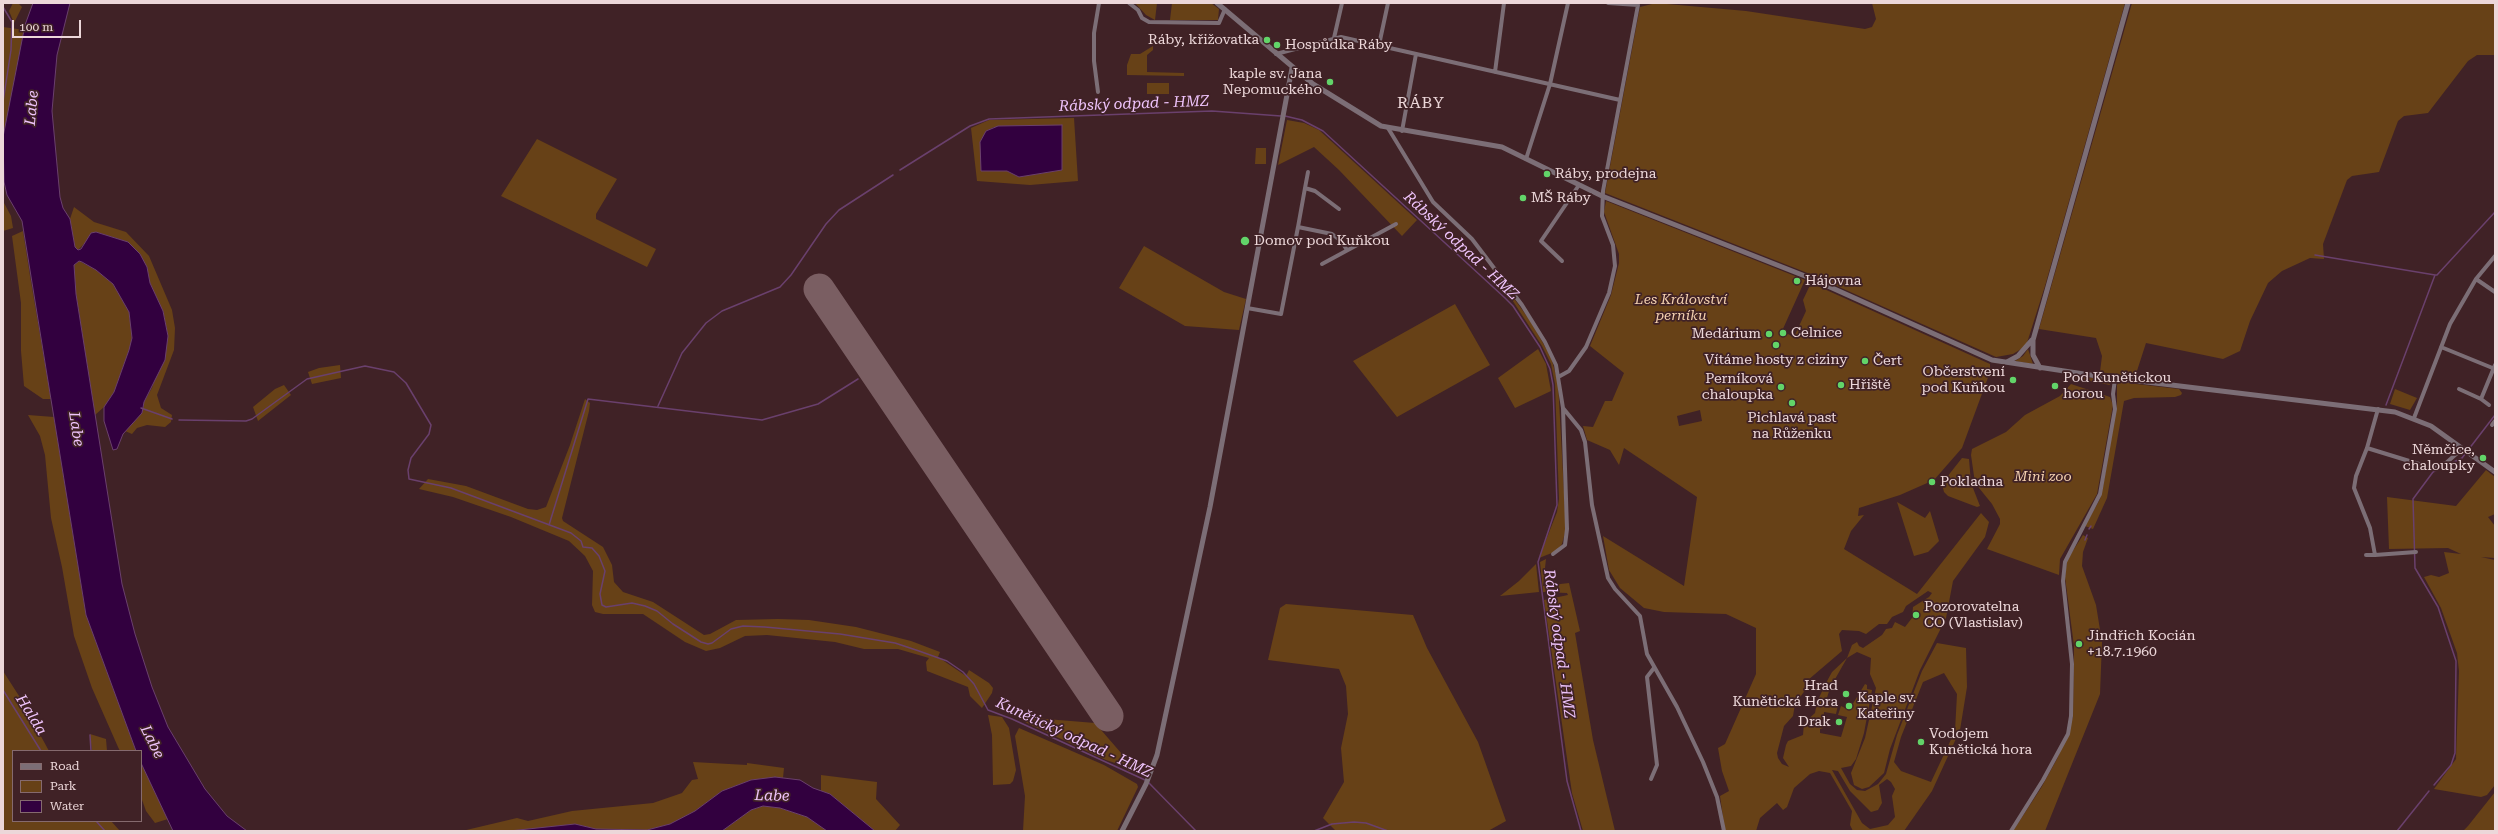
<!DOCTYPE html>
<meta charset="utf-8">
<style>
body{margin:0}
#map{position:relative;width:2498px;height:834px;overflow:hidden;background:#402226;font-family:"Roboto Serif",serif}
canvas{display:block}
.frame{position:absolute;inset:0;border:4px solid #ecd7d9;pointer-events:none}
.legend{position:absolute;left:12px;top:750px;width:130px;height:72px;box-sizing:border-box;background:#402226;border:1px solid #856a6e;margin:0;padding:5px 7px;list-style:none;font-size:12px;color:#ecd7d9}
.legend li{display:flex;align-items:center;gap:8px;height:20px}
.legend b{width:20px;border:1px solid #856a6e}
.scale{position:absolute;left:12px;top:20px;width:69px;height:18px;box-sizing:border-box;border:2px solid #ecd7d9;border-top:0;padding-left:5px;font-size:12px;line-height:14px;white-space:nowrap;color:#ecd7d9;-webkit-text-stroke:3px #402226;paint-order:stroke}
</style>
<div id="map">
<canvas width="2498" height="834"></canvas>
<div class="frame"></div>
<ul class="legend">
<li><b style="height:5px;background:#7c6e76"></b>Road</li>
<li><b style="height:11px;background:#674117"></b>Park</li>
<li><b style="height:11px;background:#32003f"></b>Water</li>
</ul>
<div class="scale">100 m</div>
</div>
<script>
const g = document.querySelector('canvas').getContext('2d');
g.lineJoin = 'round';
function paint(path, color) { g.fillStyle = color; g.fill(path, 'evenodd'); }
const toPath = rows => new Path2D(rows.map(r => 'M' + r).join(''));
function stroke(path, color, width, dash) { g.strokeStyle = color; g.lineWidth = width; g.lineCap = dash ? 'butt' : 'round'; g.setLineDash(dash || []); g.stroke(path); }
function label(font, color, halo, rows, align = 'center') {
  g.font = font + ' "Roboto Serif",serif'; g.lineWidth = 3.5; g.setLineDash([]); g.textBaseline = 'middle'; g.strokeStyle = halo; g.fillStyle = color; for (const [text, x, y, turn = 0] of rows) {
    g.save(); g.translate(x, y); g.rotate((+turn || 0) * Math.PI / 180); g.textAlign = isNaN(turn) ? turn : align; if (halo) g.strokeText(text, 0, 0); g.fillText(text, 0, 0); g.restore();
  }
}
const green = toPath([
 [13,3,18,3,22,7,14,23,9,11],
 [1135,3,1157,3,1155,20,1146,15],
 [1172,3,1211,3,1219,9,1218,20,1170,20],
 [1656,3,1746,11,1865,29,1872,27,1876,19,1872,3,2125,3,2045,286,2026,346,2013,354,1996,357,1810,274,1605,193,1640,7],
 [2132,3,2495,3,2495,55,2477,55,2468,61,2428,113,2404,116,2398,121,2379,172,2352,176,2347,180,2323,244,2324,259,2310,258,2282,271,2268,283,2250,321,2240,351,2223,359,2146,343,2135,377,2100,372,2102,356,2096,338,2039,329],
 [3,27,25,30,3,137],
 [1153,46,1153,50,1147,55,1147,72,1184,73,1184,76,1127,75,1127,65,1131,54,1140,54],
 [1147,83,1169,83,1169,94,1147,94],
 [1074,118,1078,181,1030,185,977,181,971,128,989,120],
 [994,127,1062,170,1019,177,1007,171,981,171,986,131],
 [1287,120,1304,123,1319,130,1417,220,1402,236,1339,170,1314,147,1278,165],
 [537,139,617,179,596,214,596,219,656,249,647,267,501,196],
 [1256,148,1266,148,1266,164,1255,164],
 [3,201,11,216,13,228,3,231],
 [1606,201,1805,280,1782,331,1794,337,1806,311,1803,300,1811,283,1990,364,1990,372,1962,448,1934,480,1900,495,1859,508,1858,516,1864,515,1851,531,1844,549,1917,594,1981,513,1989,522,1985,537,1953,581,1946,618,1920,670,1890,749,1884,773,1869,787,1862,789,1854,785,1851,773,1865,738,1876,688,1870,674,1871,658,1857,652,1847,658,1830,688,1826,701,1838,705,1836,714,1824,712,1823,728,1820,729,1820,733,1841,737,1847,717,1838,715,1841,706,1849,710,1865,684,1867,685,1867,689,1872,690,1864,733,1856,759,1851,766,1841,768,1850,784,1857,790,1865,791,1878,784,1886,774,1897,735,1922,671,1937,643,1966,648,1967,687,1960,730,1932,791,1904,831,1853,831,1850,825,1852,811,1830,773,1819,771,1810,774,1794,788,1787,807,1783,810,1777,803,1760,818,1756,831,1725,831,1720,796,1729,791,1722,771,1718,748,1725,744,1756,674,1756,628,1726,614,1664,612,1644,608,1620,588,1609,570,1603,536,1684,586,1697,497,1624,448,1619,465,1610,450,1587,440,1583,426,1593,427,1605,401,1612,401,1624,373,1590,346,1611,295,1619,263,1619,254,1604,212],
 [1700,410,1702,421,1679,426,1677,416],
 [1928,591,1932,593,1929,597,1913,607,1912,618,1905,627,1895,622,1892,628,1886,629,1882,635,1863,648,1859,646,1857,642,1852,645,1847,658,1832,672,1826,683,1817,702,1815,713,1804,723,1803,735,1788,741,1786,745,1783,758,1789,767,1782,764,1778,758,1777,753,1784,726,1793,716,1795,704,1806,689,1808,680,1842,651,1839,634,1842,630,1859,631,1866,634,1879,624,1887,624,1892,617,1903,612,1906,606],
 [1944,673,1957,694,1955,731,1931,782,1901,771,1894,762,1901,737,1923,682],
 [1832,770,1838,771,1850,791,1871,812,1878,810,1882,803,1879,785,1887,779,1891,782,1895,789,1892,796,1895,817,1888,825,1870,829,1862,823],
 [74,207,94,222,126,232,149,256,172,310,175,328,174,350,157,395,161,408,172,415,171,422,165,427,147,425,137,428,132,434,125,431,142,413,144,402,152,388,166,347,168,336,163,311,150,283,147,267,128,242,103,234,96,232,78,250,75,247,70,219],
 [23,231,30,276,51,399,43,399,24,386,21,351,21,303,12,236],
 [1144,246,1224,292,1246,299,1239,330,1185,326,1119,288],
 [79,261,96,270,113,284,129,312,132,338,129,350,114,392,104,407,95,415,76,294,74,265],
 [1487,261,1531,322,1551,357,1558,382,1566,529,1562,544,1557,551,1539,558,1557,512,1559,499,1555,384,1551,364,1542,346],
 [1455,304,1490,365,1397,417,1353,361],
 [1538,349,1546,364,1551,391,1515,408,1498,378],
 [2028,349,2033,364,2015,361,2023,356],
 [340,365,341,378,312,384,308,372,319,368],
 [2076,376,2108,380,2110,385,2074,378],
 [2119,382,2179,389,2182,393,2181,395,2175,397,2134,398,2124,401,2107,498,2093,529,2085,526,2100,499,2103,486,2117,404,2117,385],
 [2071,384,2110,397,2113,405,2097,494,2060,559,2059,575,1987,549,2000,524,2000,519,1992,504,1975,483,1971,455,1972,449,2006,432,2025,415,2060,396],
 [284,385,291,395,258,421,253,407,275,389],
 [2395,389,2417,398,2410,410,2390,404],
 [585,399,590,403,589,411,562,518,563,521,603,547,612,565,614,582,623,592,653,602,704,635,710,634,736,620,778,619,809,620,856,627,911,641,940,652,938,657,966,676,969,670,989,683,993,688,992,693,982,708,970,696,968,687,927,671,926,662,929,658,898,649,864,649,835,642,767,635,745,636,720,648,706,651,685,642,643,614,603,614,595,612,592,605,593,571,585,556,569,541,511,517,453,497,419,489,428,479,466,486,528,509,537,510,546,507,570,445],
 [28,415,54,417,86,615,136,751,120,751,118,747,92,688,74,636,62,567,51,518,45,455,40,436],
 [1962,458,1969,459,1971,483,1980,506,1977,507,1948,496,1944,492,1943,488,1947,477],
 [2486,470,2495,477,2495,514,2488,517,2495,526,2495,558,2481,557,2495,560,2495,785,2487,795,2481,797,2434,789,2456,759,2459,671,2457,653,2441,608,2424,577,2431,575,2439,577,2449,573,2444,552,2461,554,2448,548,2389,549,2387,497,2456,506],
 [1897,502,1925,518,1930,511,1939,541,1928,552,1914,556],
 [2083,535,2088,538,2083,552,2082,566,2096,605,2102,642,2100,694,2045,831,2013,831,2041,788,2057,759,2073,717,2074,646,2065,577,2067,560],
 [1546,559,1543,586,1569,583,1580,631,1575,633,1593,740,1615,831,1583,831,1572,793,1544,600,1568,595,1567,593,1543,592,1543,591,1540,562],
 [1536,564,1539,592,1500,596,1519,581],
 [1286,604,1413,615,1427,648,1478,742,1506,821,1488,831,1336,831,1323,818,1344,782,1341,748,1348,714,1346,686,1339,669,1268,660,1280,608],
 [3,671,21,699,17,702,25,707,49,751,13,751,13,821,111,821,120,831,3,831],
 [988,715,1002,717,1009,728,1016,770,1013,781,1010,784,993,785,992,735],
 [1022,717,1095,723,1135,769,1129,771,1124,766,1106,760,1027,723,1022,720],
 [1019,728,1104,765,1137,784,1138,787,1117,831,1023,831,1025,796,1015,736],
 [90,734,106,739,107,751,92,751],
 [693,762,747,765,747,763,784,768,783,778,775,777,751,780,722,791,695,811,670,824,647,830,596,829,575,824,513,831,462,831,517,818,528,821,572,811,653,803,682,793,692,780,698,779],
 [141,763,161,805,168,819,155,823,146,811,141,797],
 [821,775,877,782,876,799,900,825,895,831,875,831,830,794,821,791],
 [2495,792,2495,831,2463,831,2468,826],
 [763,806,780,808,807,817,827,831,722,831,751,810]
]);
const water = toPath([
 [33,3,70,3,57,55,52,111,60,197,63,208,70,219,75,247,78,250,81,249,91,233,96,232,128,242,140,254,147,267,150,283,163,311,168,336,165,360,144,402,142,413,123,434,117,449,113,450,104,421,104,407,114,392,129,350,132,338,129,312,113,284,96,270,82,262,79,261,74,265,76,294,122,584,135,634,152,687,168,727,205,789,227,816,247,831,173,831,141,763,141,751,136,751,86,615,22,221,7,195,4,182,3,137,25,25,33,3],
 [1062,125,1062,170,1019,177,1007,171,981,171,980,142,986,131,998,126,1062,125],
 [775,777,800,780,813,788,830,794,875,831,827,831,807,817,780,808,763,806,751,810,722,831,509,831,575,824,596,829,647,830,670,824,695,811,722,791,751,780,775,777]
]);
const stream = toPath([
 [3,7,12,22,11,50,3,102],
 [1285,116,1302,120,1323,131,1505,298,1513,306,1540,347,1550,369,1553,385,1557,505,1538,562,1567,781,1581,831],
 [900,170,970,126,989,119,1212,111,1281,116],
 [2315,255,2435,275],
 [2386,405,2435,275,2437,275,2495,212],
 [658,406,682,353,706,323,722,311,780,287,791,275,826,224,839,210,893,175],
 [141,408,172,419],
 [179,420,246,421,252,419,307,379,365,366,394,372,406,383,431,425,429,434,411,458,408,470,409,479,451,488,571,533,581,541,583,547,592,548,599,556,605,571,600,594,602,605,606,607,632,603,645,606,657,611,673,624,701,642,708,644,712,643,731,629,743,626,765,627,840,634,895,643,919,651,947,661,963,672,974,684,988,710,1012,719,1145,780],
 [549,525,588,399,762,420,818,404,858,379],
 [2089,529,2091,526],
 [2085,540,2087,535],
 [3,690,41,751],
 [90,735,91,751],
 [1148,782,1196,831],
 [2434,785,2451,765,2455,753,2456,661,2438,607,2415,568,2413,499,2433,472,2462,458,2495,415],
 [96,821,105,831],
 [1314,831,1332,824,1354,822,1366,823,1388,831],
 [2397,831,2429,791]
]);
const runway = toPath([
 [819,289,1108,716]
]);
const minor = toPath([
 [1129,3,1138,10,1142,18,1149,22,1219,23,1225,9],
 [1334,38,1342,3],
 [1379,45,1388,3],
 [1276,54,1341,37,1620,100],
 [1495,72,1504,3],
 [1098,92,1094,61,1094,33,1099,3],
 [1388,128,1433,202,1472,239,1522,305,1545,342,1556,365,1563,408,1567,529,1565,545,1553,554],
 [1402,131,1416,54],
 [1526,159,1550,84,1568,3],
 [1305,188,1308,172],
 [1298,227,1305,188,1315,191,1339,209],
 [1562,261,1541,241,1579,185],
 [1322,264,1396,224],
 [2476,279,2495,292],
 [1247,308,1281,314,1298,227,1332,234,1341,241,1347,250],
 [2441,347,2495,369],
 [1560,376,1569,371,1586,347,1609,293,1615,266,1613,245,1602,216,1603,191,1638,5,1608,3],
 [2459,389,2481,399,2495,365],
 [2481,399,2489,405],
 [1563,408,1581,430,1585,442,1592,505,1608,578,1615,589,1640,616,1647,654,1677,707,1703,762,1717,797,1724,831],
 [2378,409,2367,448,2356,476,2354,488,2370,528,2375,555,2416,552],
 [2414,418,2450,324,2476,279,2495,256],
 [2492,425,2495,421],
 [2367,448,2432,468,2446,463,2463,448],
 [2366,555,2375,555],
 [1651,779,1657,765,1647,677,1654,668],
 [2011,831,2043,780,2068,734,2071,716,2072,664,2063,581,2065,562,2100,494,2115,409,2113,394,2115,379]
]);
const tertiary = toPath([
 [1217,3,1313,84,1381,126,1502,147,1602,196,1810,278,1992,360,2097,376,2395,412,2431,426,2495,472],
 [2007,362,2018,356,2032,340],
 [2040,368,2033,355,2033,340,2128,3],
 [1122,831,1146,784,1157,755,1210,507,1292,68]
]);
const markers = [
 [1267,40,4,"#62d469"],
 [1277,45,4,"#62d469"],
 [1330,82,4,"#62d469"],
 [1547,174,4,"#62d469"],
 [1523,198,4,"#62d469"],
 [1245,241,5,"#62d469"],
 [1797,281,4,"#62d469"],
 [1783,333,4,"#62d469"],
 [1769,334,4,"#62d469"],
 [1776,345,4,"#62d469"],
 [1865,361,4,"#62d469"],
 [2013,380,4,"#62d469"],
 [1841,385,4,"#62d469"],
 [2055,386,4,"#62d469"],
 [1781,387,4,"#62d469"],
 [1792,403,4,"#62d469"],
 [2483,458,4,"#62d469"],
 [1932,482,4,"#62d469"],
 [1916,615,4,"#62d469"],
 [2079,644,4,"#62d469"],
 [1846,694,4,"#62d469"],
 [1849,706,4,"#62d469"],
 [1839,722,4,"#62d469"],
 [1921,742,4,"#62d469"]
];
const poiNames = [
 ["Ráby, křižovatka",1259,40,"right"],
 ["Hospůdka Ráby",1285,45],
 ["kaple sv. Jana",1322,74,"right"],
 ["Nepomuckého",1322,90,"right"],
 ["Ráby, prodejna",1555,174],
 ["MŠ Ráby",1531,198],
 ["Domov pod Kuňkou",1254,241],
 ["Hájovna",1805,281],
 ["Celnice",1791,333],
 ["Medárium",1761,334,"right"],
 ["Vítáme hosty z ciziny",1776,360,"center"],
 ["Čert",1873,361],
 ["Občerstvení",2005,372,"right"],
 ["pod Kuňkou",2005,388,"right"],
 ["Pod Kunětickou",2063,378],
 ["horou",2063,394],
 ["Perníková",1773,379,"right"],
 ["chaloupka",1773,395,"right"],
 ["Hřiště",1849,385],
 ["Pichlavá past",1792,418,"center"],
 ["na Růženku",1792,434,"center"],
 ["Němčice,",2475,450,"right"],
 ["chaloupky",2475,466,"right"],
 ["Pokladna",1940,482],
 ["Pozorovatelna",1924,607],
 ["CO (Vlastislav)",1924,623],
 ["Jindřich Kocián",2087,636],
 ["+18.7.1960",2087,652],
 ["Hrad",1838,686,"right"],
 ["Kunětická Hora",1838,702,"right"],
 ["Kaple sv.",1857,698],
 ["Kateřiny",1857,714],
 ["Drak",1831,722,"right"],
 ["Vodojem",1929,734],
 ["Kunětická hora",1929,750]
];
const parkNames = [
 ["Les Království",1681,300],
 ["perníku",1681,316],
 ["Mini zoo",2043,477]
];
const waterNames = [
 ["Rábský odpad - HMZ",1134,104,-2],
 ["Labe",32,108,-85],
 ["Rábský odpad - HMZ",1461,246,43],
 ["Labe",76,429,81],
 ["Rábský odpad - HMZ",1559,644,82],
 ["Halda",31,715,58],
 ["Kunětický odpad - HMZ",1074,738,25],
 ["Labe",152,742,63],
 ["Labe",772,796,1]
];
const quarterNames = [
 ["RÁBY",1421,103]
];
paint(green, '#674117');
paint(water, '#32003f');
stroke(water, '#6a406d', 1);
stroke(stream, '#6a406d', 1.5);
stroke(runway, '#7a5e62', 31);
stroke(minor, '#7c6e76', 4);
stroke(tertiary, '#7c6e76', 5);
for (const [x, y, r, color] of markers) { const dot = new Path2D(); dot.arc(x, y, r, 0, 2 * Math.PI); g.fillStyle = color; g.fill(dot); stroke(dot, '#402226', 1.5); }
label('14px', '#ecd7d9', '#402226', poiNames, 'left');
label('italic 14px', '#f3d0af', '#402226', parkNames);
label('italic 15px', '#efc4fc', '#402226', waterNames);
g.letterSpacing = '1px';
label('16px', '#ecd7d9', '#402226', quarterNames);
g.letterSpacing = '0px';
</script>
